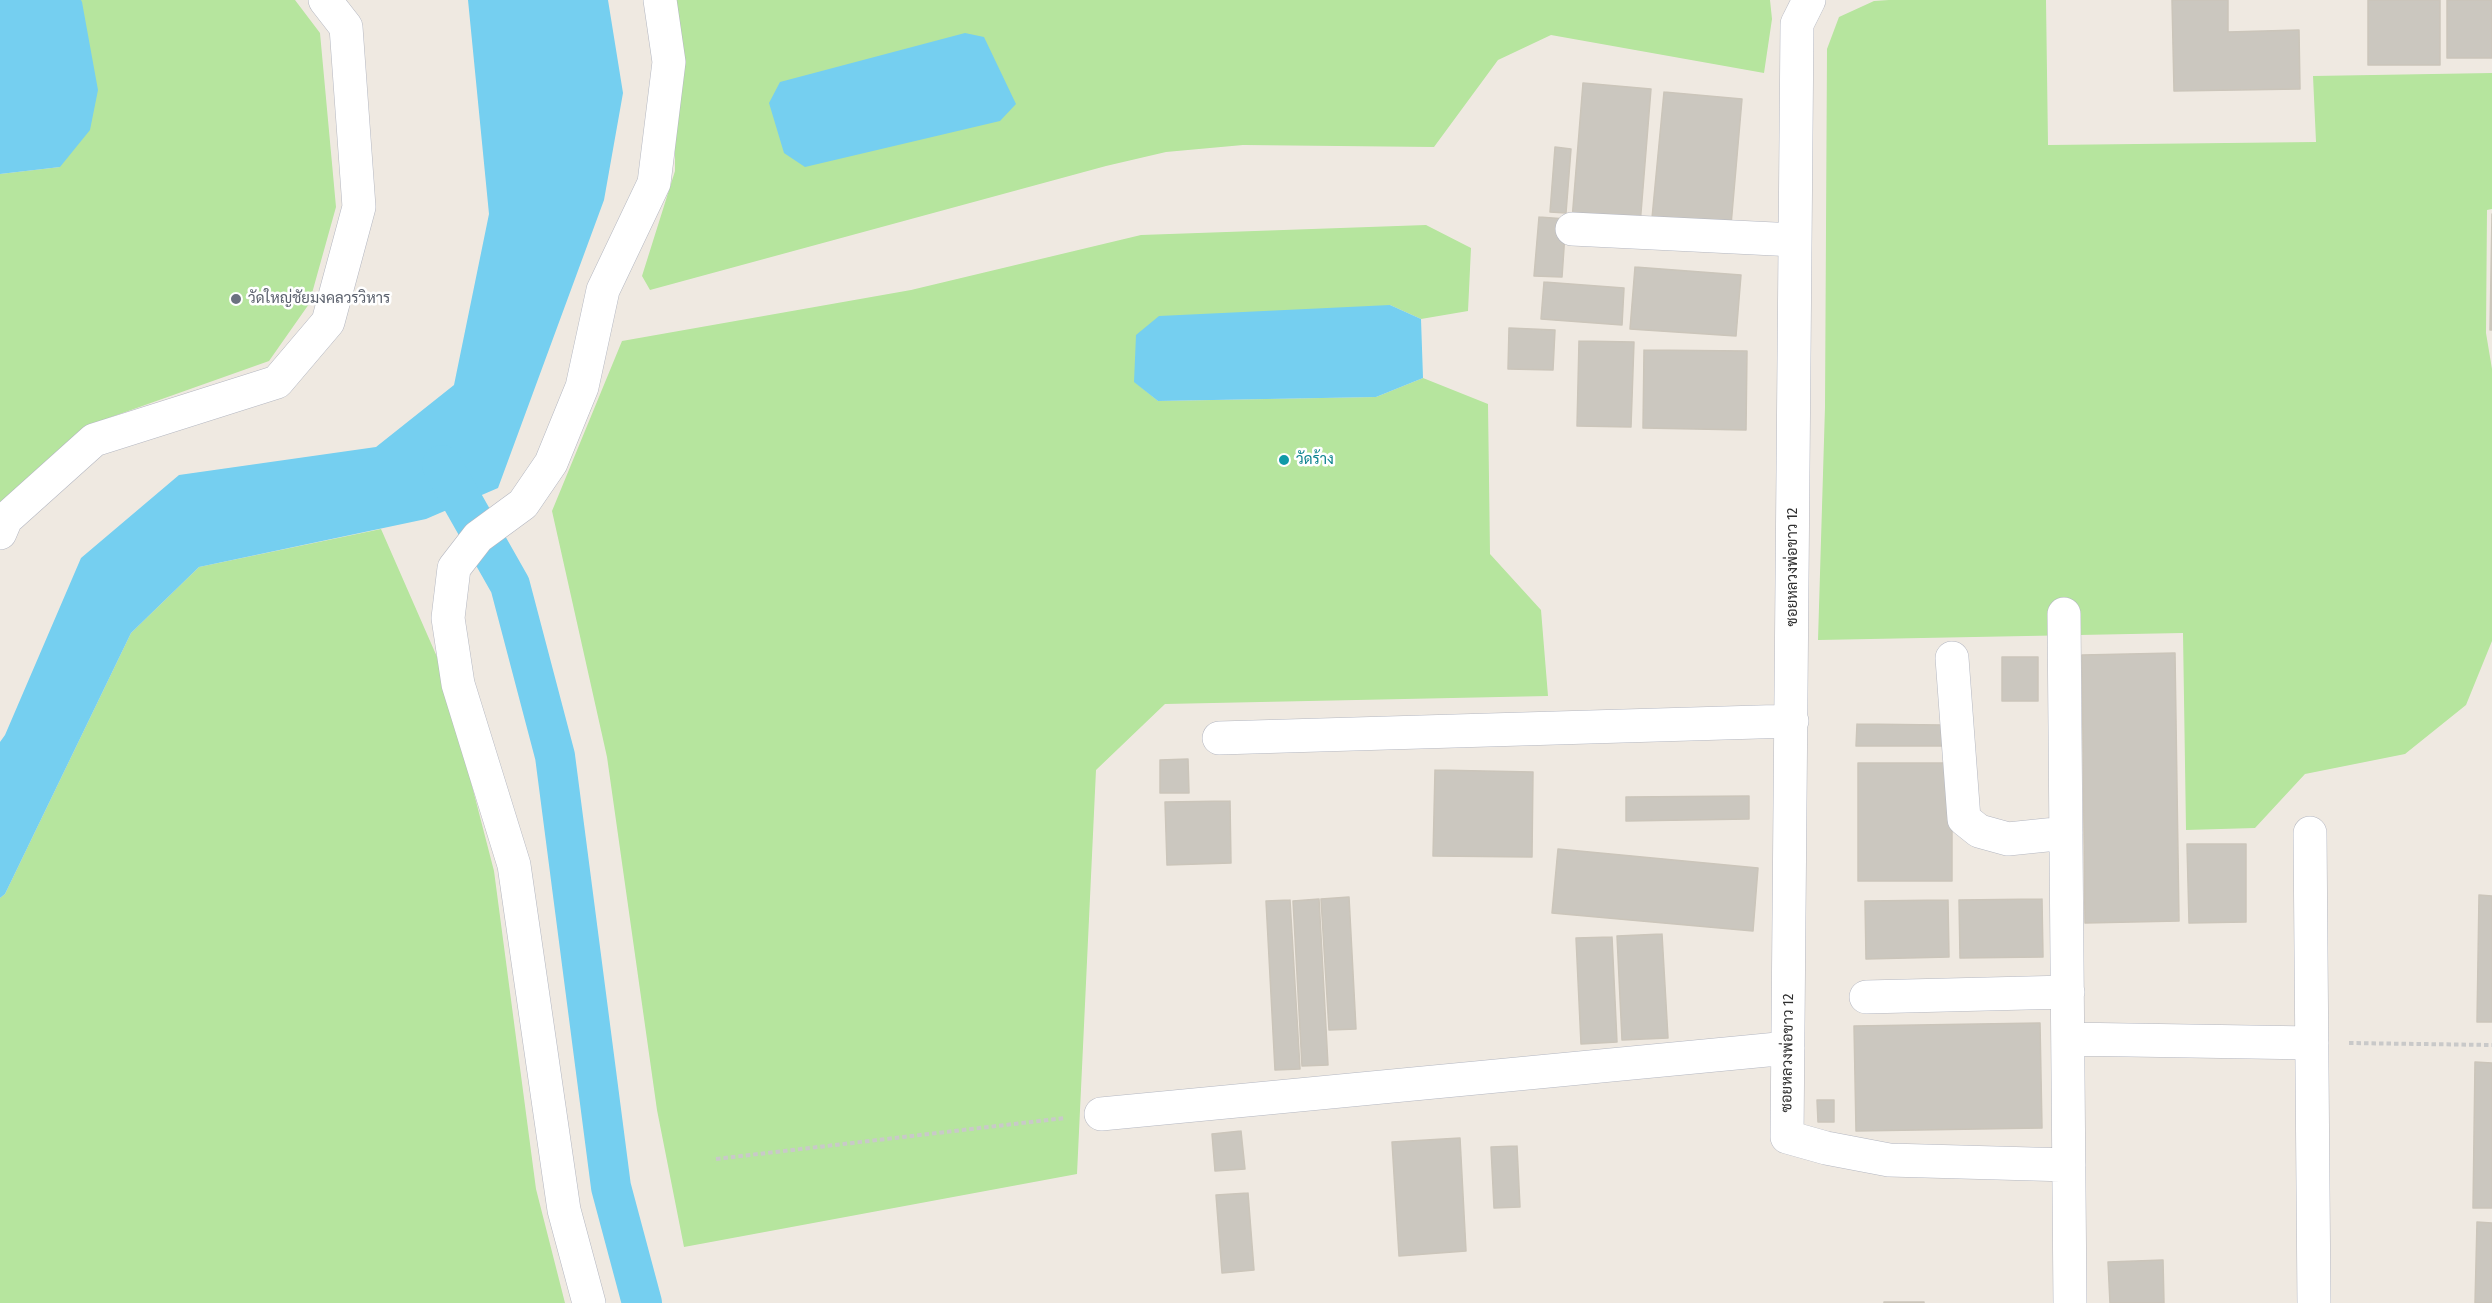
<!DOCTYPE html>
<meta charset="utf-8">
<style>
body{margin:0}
canvas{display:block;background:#efe9e1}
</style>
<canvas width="2492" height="1303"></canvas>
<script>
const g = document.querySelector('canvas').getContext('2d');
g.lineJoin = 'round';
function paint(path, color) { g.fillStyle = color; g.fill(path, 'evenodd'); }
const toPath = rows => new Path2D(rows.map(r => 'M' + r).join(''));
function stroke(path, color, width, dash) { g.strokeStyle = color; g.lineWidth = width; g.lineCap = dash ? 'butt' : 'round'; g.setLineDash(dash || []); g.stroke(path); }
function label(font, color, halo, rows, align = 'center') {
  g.font = font + ' "Fira Sans Condensed",Sarabun,sans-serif'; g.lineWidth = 5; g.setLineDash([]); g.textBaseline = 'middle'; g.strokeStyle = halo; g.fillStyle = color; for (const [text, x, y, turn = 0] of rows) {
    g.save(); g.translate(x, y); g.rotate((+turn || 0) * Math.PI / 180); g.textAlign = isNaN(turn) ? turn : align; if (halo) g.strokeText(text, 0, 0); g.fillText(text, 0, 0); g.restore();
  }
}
const green = toPath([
 [81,0,295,0,320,33,336,207,309,304,269,361,86,426,0,506,0,174,60,167],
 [675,0,1770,0,1772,19,1764,73,1551,35,1498,60,1434,147,1243,145,1166,152,1106,166,650,290,642,276,675,171],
 [1889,0,2046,0,2048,145,2316,142,2313,76,2492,73,2492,209,2487,210,2486,333,2492,369,2492,641,2466,705,2405,754,2305,774,2255,828,2186,830,2183,633,1818,640,1825,407,1827,49,1839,17,1874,1],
 [1426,225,1471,248,1468,311,1421,319,1390,305,1134,381,1158,401,1376,397,1423,378,1488,404,1490,554,1541,610,1548,696,1165,704,1096,770,1077,1174,684,1247,657,1110,607,757,552,511,622,341,911,290,1141,235],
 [381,529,441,666,494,871,536,1189,565,1303,0,1303,0,898,5,894,131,633,199,567]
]);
const water = toPath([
 [0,0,81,0,82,2,98,90,90,130,60,167,0,174],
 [468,0,608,0,623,93,604,200,498,488,426,519,199,567,131,633,5,894,0,898,0,742,5,735,81,558,179,475,376,447,454,385,489,214],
 [965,33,984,37,1016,104,1000,121,805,167,784,153,769,103,780,82],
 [1390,305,1421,319,1423,378,1376,397,1158,401,1134,382,1136,335,1159,316]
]);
const canal = toPath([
 [442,465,510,585,555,756,611,1187,642,1303]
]);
const building = toPath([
 [2172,0,2228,0,2228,32,2299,30,2300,89,2174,91,2172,0],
 [2368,0,2440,0,2440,65,2368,65,2368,0],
 [2447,0,2492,0,2492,58,2447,58,2447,0],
 [1583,83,1651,89,1640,225,1572,220,1583,83],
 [1664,92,1742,99,1731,225,1652,218,1664,92],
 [1555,147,1571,149,1566,213,1550,212,1555,147],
 [2492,214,2492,330,2490,330,2492,214],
 [1539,217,1566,219,1562,277,1534,276,1539,217],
 [1635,267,1741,275,1736,336,1630,329,1635,267],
 [1544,282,1624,288,1622,325,1541,319,1544,282],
 [1509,328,1555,330,1553,370,1508,369,1509,328],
 [1579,341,1634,342,1631,427,1577,426,1579,341],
 [1644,350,1747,351,1746,430,1643,428,1644,350],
 [2175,653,2179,921,2085,923,2082,655,2175,653],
 [2002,657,2038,657,2038,701,2002,701,2002,657],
 [1857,724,1942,725,1942,746,1856,746,1857,724],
 [1188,759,1189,793,1160,793,1160,760,1188,759],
 [1858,763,1952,763,1952,881,1858,881,1858,763],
 [1435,770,1533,772,1532,857,1433,856,1435,770],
 [1749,796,1749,819,1626,821,1626,797,1749,796],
 [1230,801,1231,863,1167,865,1165,802,1230,801],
 [2187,844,2246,844,2246,922,2189,923,2187,844],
 [1558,849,1758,868,1753,931,1552,913,1558,849],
 [2479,895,2492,896,2492,1022,2477,1022,2479,895],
 [1349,897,1356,1029,1329,1030,1321,899,1349,897],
 [1319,899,1328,1065,1302,1066,1293,901,1319,899],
 [2042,899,2043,957,1960,958,1959,900,2042,899],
 [1290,900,1300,1069,1275,1070,1266,901,1290,900],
 [1948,900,1949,957,1866,959,1865,901,1948,900],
 [1662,934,1668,1038,1622,1040,1617,936,1662,934],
 [1612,937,1617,1042,1581,1044,1576,938,1612,937],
 [2040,1023,2042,1128,1856,1131,1854,1026,2040,1023],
 [2475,1062,2492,1063,2492,1208,2473,1208,2475,1062],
 [1817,1100,1834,1100,1834,1122,1818,1122,1817,1100],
 [1241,1131,1245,1169,1215,1171,1212,1134,1241,1131],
 [1460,1138,1466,1251,1399,1256,1392,1142,1460,1138],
 [1517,1146,1520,1207,1494,1208,1491,1147,1517,1146],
 [1248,1193,1254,1270,1222,1273,1216,1195,1248,1193],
 [2477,1222,2492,1223,2492,1303,2475,1303,2477,1222],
 [2163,1260,2164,1303,2110,1303,2108,1262,2163,1260],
 [1884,1302,1924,1302,1924,1303,1884,1303,1884,1302]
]);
const path = toPath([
 [2349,1043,2492,1045],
 [716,1159,1065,1118]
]);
const minor = toPath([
 [1809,0,1797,24,1787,1137,1826,1148,1889,1160,2069,1165],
 [1572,229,1795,240],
 [0,533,6,519,94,440,277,382,328,322,359,207,346,27,325,0],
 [2064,614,2070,1303],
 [1952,658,1964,819,1979,831,2008,839,2066,833],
 [1219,738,1792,721],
 [2310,833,2314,1303],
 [1866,997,2068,992],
 [2068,1039,2312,1043],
 [1101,1114,1788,1048],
 [589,1303,564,1210,514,865,458,684,448,618,454,568,478,537,523,504,551,463,582,387,603,290,654,183,669,62,660,0]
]);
const markers = [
 [236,299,6,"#6b7280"],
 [1284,460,6,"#0f9aa8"]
];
const worshipNames = [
 ["วัดใหญ่ชัยมงคลวรวิหาร",248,299]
];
const cultureNames = [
 ["วัดร้าง",1296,460]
];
const streetNames = [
 ["ซอยหลวงพ่อขาว 12",1793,567,-90],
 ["ซอยหลวงพ่อขาว 12",1788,1053,-89]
];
paint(green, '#b6e59e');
paint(water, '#75cff0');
stroke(canal, '#75cff0', 40);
paint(building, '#cbc7bf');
stroke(building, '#cbc5ba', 1.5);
stroke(minor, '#b4b7c1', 34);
stroke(path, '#c9c9c9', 4, [4.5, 3]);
stroke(minor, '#fff', 33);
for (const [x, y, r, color] of markers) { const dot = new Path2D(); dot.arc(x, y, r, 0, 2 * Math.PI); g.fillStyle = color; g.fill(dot); stroke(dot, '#fff', 2); }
label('15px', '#5b616d', '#fff', worshipNames, 'left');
label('15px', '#0d838f', '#fff', cultureNames, 'left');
label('15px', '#2e2e2e', '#fff', streetNames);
</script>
